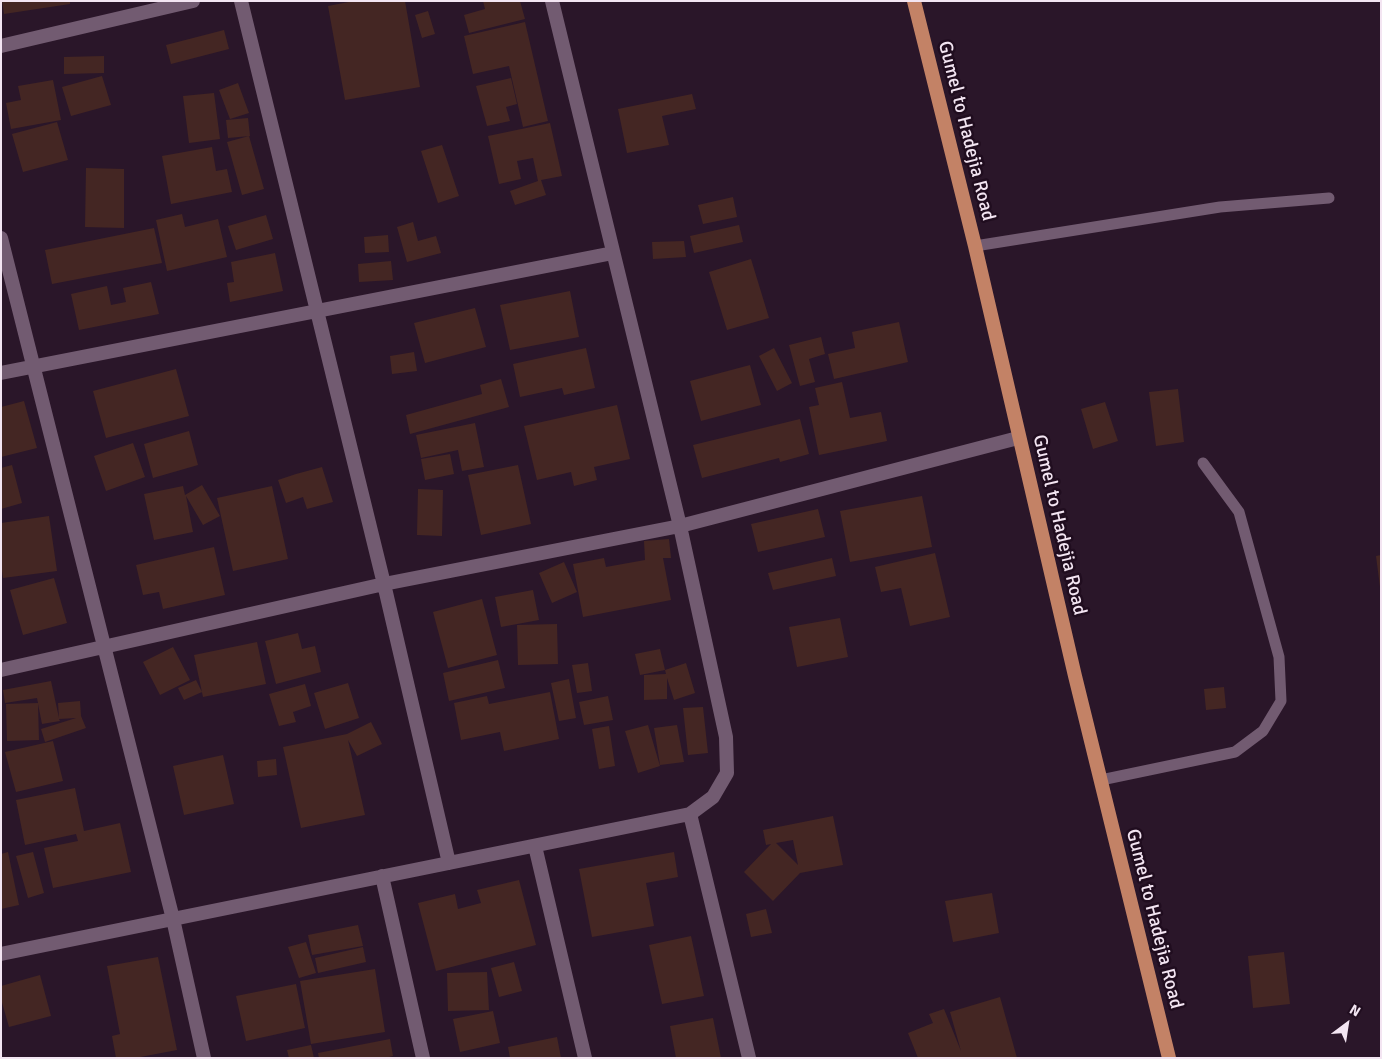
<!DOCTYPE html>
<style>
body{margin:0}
#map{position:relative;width:1382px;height:1059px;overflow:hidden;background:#2a1629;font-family:Signika,sans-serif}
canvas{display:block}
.frame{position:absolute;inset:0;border:2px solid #f3e5f2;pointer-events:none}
.north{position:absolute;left:1322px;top:999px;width:50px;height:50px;-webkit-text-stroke:4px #200d1f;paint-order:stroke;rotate:31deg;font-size:14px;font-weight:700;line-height:20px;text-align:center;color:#f3e5f2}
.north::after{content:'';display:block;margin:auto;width:18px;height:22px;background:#f3e5f2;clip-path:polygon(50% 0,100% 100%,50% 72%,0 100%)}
</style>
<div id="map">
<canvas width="1382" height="1059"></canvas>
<div class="frame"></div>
<div class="north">N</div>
</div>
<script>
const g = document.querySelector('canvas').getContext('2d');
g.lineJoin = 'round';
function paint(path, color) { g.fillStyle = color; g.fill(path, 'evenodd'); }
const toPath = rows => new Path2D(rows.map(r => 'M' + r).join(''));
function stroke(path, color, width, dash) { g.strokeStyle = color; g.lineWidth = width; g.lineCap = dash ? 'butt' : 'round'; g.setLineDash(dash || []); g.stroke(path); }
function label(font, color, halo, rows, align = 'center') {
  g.font = font + ' Signika,sans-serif'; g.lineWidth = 5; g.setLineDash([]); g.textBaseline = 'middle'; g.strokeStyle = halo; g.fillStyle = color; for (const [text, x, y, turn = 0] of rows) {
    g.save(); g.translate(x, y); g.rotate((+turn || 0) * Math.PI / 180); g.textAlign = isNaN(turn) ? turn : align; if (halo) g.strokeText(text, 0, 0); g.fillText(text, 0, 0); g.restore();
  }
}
const building = toPath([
 [2,1,70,1,70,4,4,14],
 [354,1,405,1,420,87,345,100,328,6],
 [483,1,520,1,525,19,469,33,464,15,485,9],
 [428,11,435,34,422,38,415,15],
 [525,22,548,121,523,127,509,66,473,74,464,36],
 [224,30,229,49,171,64,166,45],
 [104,56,104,73,64,74,64,57],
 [102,76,111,105,71,116,62,87],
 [511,78,517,104,506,107,510,121,487,126,476,86],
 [53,80,61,120,11,129,6,103,21,100,18,86],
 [238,83,249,113,230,119,219,90],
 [214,93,220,139,189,143,183,96],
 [692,94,696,109,662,116,669,145,627,153,618,109],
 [248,118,250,136,228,138,226,120],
 [57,122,68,160,23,172,12,134],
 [550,123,562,176,541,180,546,195,515,205,510,191,538,181,533,158,517,161,521,179,499,184,488,136],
 [249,136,264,189,242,195,227,142],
 [442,145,459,196,438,203,421,151],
 [212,147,216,171,227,169,232,192,171,204,162,156],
 [86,168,124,169,124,228,85,227],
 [733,197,737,217,703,224,698,205],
 [182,214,185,227,218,219,227,257,167,271,156,220],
 [266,215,273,239,236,250,228,226],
 [413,222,418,241,436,236,441,253,407,262,397,227],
 [739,225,743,242,694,253,690,236],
 [154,228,162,263,52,284,45,250],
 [388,235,389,252,365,253,364,237],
 [684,241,686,257,653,259,652,242],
 [275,253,283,291,230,302,227,283,234,282,231,262],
 [751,259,769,318,727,330,709,272],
 [391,261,393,280,359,282,358,264],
 [151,282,159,314,79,330,71,294,107,286,111,305,126,302,123,288],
 [570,291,579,337,510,350,500,305],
 [475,308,486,347,425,363,414,323],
 [899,322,908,362,834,379,828,354,855,348,852,332],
 [821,337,825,354,809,359,815,382,800,386,789,345],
 [586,348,595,388,564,395,562,388,520,397,513,364],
 [774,348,792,383,777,391,759,356],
 [414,352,417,371,392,374,390,356],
 [750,365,761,405,701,421,690,381],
 [176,369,189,416,106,438,93,391],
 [501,379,509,407,410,434,406,415,482,394,480,385],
 [842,382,850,418,881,412,887,441,819,455,809,407,819,405,815,388],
 [1178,389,1184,442,1156,446,1149,392],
 [24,401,37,448,1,457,1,407],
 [1105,402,1118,441,1093,449,1081,409],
 [617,405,630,459,594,467,597,480,574,486,571,472,537,480,524,426],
 [800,419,809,454,780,462,779,458,702,478,693,445],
 [475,423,484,467,462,471,458,450,421,458,416,435],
 [189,431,198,465,153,478,144,444],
 [133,443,145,477,106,491,94,456],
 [450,454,454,474,425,480,421,459],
 [12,465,22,503,1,509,1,468],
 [518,465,531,524,481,535,468,475],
 [322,467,333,502,307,509,303,497,286,503,278,480,296,474,298,481,296,474],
 [202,485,220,516,203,525,186,496,193,532,154,540,144,494,183,486,185,495],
 [272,486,288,559,233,571,217,498],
 [418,489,443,490,442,536,417,535],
 [922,496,932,547,850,562,840,511],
 [818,509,825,537,758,552,751,524],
 [49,516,57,571,3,578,1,564,1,523],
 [669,539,671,558,663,558,671,600,583,617,573,564,604,558,606,567,645,560,644,541],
 [214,547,225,595,163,609,159,592,143,595,136,565],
 [935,553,950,617,910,626,901,588,881,592,875,567],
 [1381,555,1381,587,1380,587,1376,556],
 [832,558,836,576,773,590,768,573],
 [564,562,577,592,552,603,539,573],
 [54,578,67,623,23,635,10,590],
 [533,590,539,620,501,627,495,597],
 [482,599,497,655,448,668,433,612],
 [840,618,848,657,797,667,789,627],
 [557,624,558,664,518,665,517,625],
 [298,633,302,649,315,646,321,672,276,684,265,641],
 [257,642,266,684,203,697,194,655],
 [173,647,190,680,160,695,143,662],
 [660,649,665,670,686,663,695,693,674,700,667,678,667,699,644,700,644,675,666,674,665,670,640,675,635,654],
 [498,660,505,688,449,701,443,673],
 [588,663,592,691,577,693,572,665],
 [569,679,576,718,559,721,551,683],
 [196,680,202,692,184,700,178,688],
 [51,681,59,718,58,703,80,701,81,716,86,728,45,742,41,729,76,718,59,719,60,721,42,724,38,704,39,740,7,741,6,704,38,703,37,698,5,703,3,690],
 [348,683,359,718,325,729,314,693],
 [305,684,311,706,293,712,296,722,279,726,269,694],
 [1224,687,1226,708,1206,710,1204,689],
 [550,692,559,739,504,751,500,732,461,740,454,703,487,696,489,704],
 [608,696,613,720,584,725,579,702],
 [703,707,708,753,688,755,683,708],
 [371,722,382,744,357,756,348,740,365,815,301,828,283,747,347,734],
 [648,725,660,766,638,773,625,731],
 [677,725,684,762,660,765,654,728],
 [609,726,615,766,599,769,592,729],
 [53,741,63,781,16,792,5,752],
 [223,755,234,804,184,815,173,766],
 [276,759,277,775,258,777,257,761],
 [75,788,84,831,120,823,131,872,53,888,44,848,78,841,76,834,25,845,16,800],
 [833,816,843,865,800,873,773,901,744,872,771,844,766,845,763,830],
 [793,840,798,865,776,843],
 [8,852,19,905,1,909,1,854],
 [33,852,44,893,28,898,16,856],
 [674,852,678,877,646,883,654,926,592,937,579,869],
 [519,880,536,945,436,971,418,903,455,894,458,909,481,903,477,890],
 [992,893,999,933,953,942,945,901],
 [766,909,772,933,751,937,746,914],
 [358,925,363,946,312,955,308,935],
 [691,936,704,996,662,1004,649,945],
 [306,942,316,973,299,978,288,947],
 [363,947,366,962,318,973,315,958],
 [1284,952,1290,1004,1253,1008,1248,956],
 [158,957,177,1050,135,1058,116,1058,112,1036,120,1034,107,966],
 [514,962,522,991,499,997,491,968],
 [375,969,385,1032,311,1044,300,981],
 [487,972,489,1010,448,1011,447,973],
 [40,975,51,1016,9,1027,1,999,1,986],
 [296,984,305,1028,246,1041,236,996],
 [1000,997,1017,1058,918,1058,908,1033,933,1023,929,1014,944,1009,961,1051,950,1012],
 [493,1011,500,1043,460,1052,453,1019],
 [713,1018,721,1058,676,1058,670,1026],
 [557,1037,561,1058,510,1058,508,1047],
 [390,1039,393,1056,385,1058,319,1058,318,1053],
 [311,1045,314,1058,289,1058,287,1050]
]);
const service = toPath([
 [975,246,1220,207,1329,198],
 [1101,780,1235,752,1263,731,1281,701,1279,657,1239,512,1203,463]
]);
const minor = toPath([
 [241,1,384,584,449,863],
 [1,46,193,1],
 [1,238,173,919,204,1058],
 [1,373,613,253],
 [1,670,384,584,680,526,1018,438],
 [690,814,749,1058],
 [535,846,585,1058],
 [382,876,423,1058],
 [1,954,690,814,713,797,727,773,726,737,680,526,552,1]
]);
const primary = toPath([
 [914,1,975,246,1075,676,1169,1058]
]);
const streetNames = [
 ["Gumel to Hadejia Road",966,131,76],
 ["Gumel to Hadejia Road",1059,525,77],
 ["Gumel to Hadejia Road",1154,919,76]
];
paint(building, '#442623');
stroke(service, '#725b71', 11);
stroke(minor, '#725b71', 14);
stroke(primary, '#c38266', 14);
label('19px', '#f3e5f2', '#200d1f', streetNames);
</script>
